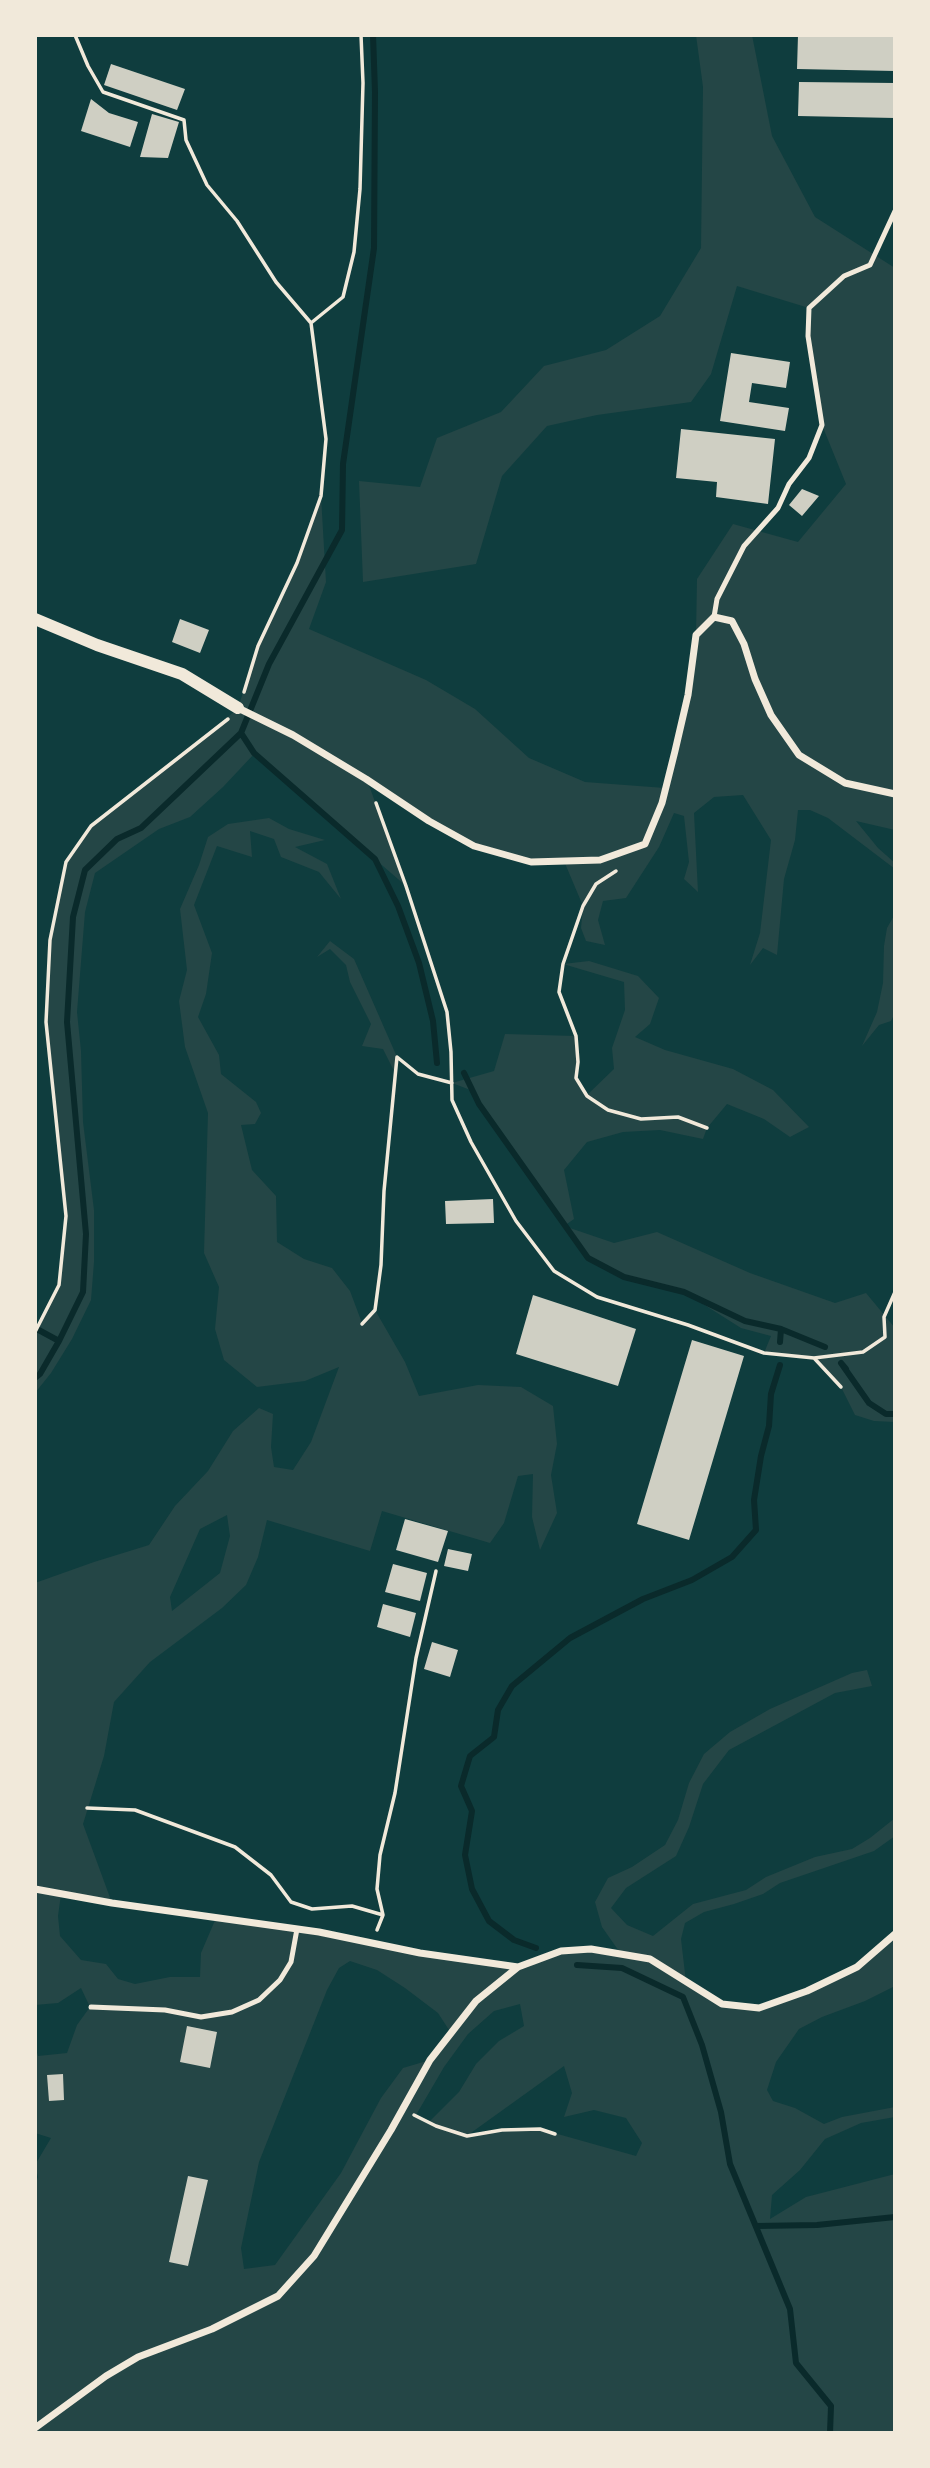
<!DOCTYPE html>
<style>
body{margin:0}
#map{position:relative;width:930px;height:2468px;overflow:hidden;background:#0f3d3e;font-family:Mulish,sans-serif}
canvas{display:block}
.frame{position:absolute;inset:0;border:37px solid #f1e9da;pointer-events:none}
</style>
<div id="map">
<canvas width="930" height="2468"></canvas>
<div class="frame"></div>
</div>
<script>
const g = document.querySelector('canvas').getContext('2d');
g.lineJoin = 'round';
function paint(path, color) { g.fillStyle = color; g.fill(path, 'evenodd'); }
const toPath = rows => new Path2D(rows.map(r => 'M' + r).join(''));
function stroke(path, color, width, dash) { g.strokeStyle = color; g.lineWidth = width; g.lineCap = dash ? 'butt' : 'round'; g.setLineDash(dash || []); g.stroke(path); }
const green = toPath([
 [696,35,752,35,772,136,815,217,895,268,895,830,856,821,878,848,895,863,895,869,828,818,810,810,798,810,795,840,784,879,777,955,763,948,750,965,760,933,771,840,743,795,714,797,694,813,698,892,684,879,689,862,684,816,674,813,659,847,626,898,603,901,598,920,605,945,586,941,581,928,583,906,564,861,531,862,474,846,367,780,406,886,254,754,223,787,190,817,159,829,95,873,85,912,77,1012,81,1051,83,1122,94,1210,94,1262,91,1300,72,1339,51,1373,35,1393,35,1332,59,1285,66,1216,46,1022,50,940,66,862,91,826,201,741,238,708,258,646,297,563,321,496,326,582,309,629,426,680,475,709,529,758,585,782,665,788,675,751,696,635,697,579,733,524,798,542,846,484,822,425,808,336,809,308,737,286,711,374,691,402,597,415,547,426,502,476,476,564,363,582,359,481,420,487,437,438,501,412,544,366,606,350,660,316,701,248,703,87],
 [269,818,289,829,325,840,295,847,327,864,341,899,319,872,281,857,274,839,250,831,252,857,217,846,194,905,212,953,206,994,198,1017,219,1055,221,1074,256,1102,261,1113,255,1124,241,1125,252,1170,276,1196,277,1242,304,1259,332,1268,350,1291,362,1323,375,1310,405,1362,419,1396,478,1385,521,1387,553,1406,557,1444,551,1475,557,1513,540,1550,532,1517,533,1474,518,1476,504,1523,490,1543,382,1511,370,1551,267,1520,258,1557,246,1585,222,1608,150,1662,114,1702,104,1756,83,1824,112,1903,61,1894,58,1916,60,1936,81,1960,106,1964,118,1979,135,1984,170,1977,200,1977,201,1953,216,1918,518,1967,561,1951,591,1950,621,1954,602,1927,595,1902,608,1878,632,1867,665,1845,678,1820,689,1783,704,1754,730,1732,770,1709,852,1673,867,1670,872,1686,835,1693,729,1750,703,1784,689,1827,676,1856,626,1888,611,1908,627,1925,653,1936,693,1904,746,1890,766,1877,815,1857,852,1849,870,1838,895,1818,895,1836,874,1851,780,1883,763,1894,734,1904,704,1912,685,1923,681,1939,686,1982,722,2004,759,2008,857,1967,895,1934,895,1986,865,2001,822,2017,799,2029,776,2062,767,2090,773,2101,795,2108,824,2124,842,2117,895,2107,895,2117,861,2123,825,2139,800,2170,772,2195,770,2219,806,2197,895,2174,895,2433,35,2433,35,2186,38,2177,35,2165,51,2138,35,2133,35,2046,38,2056,67,2053,77,2025,90,2007,81,1988,58,2003,35,2005,35,1583,94,1562,149,1545,175,1506,208,1471,233,1431,259,1408,273,1414,271,1447,274,1467,293,1470,311,1442,339,1367,305,1381,257,1387,224,1360,215,1329,219,1287,204,1253,208,1113,185,1047,179,1001,187,970,180,909,199,865,208,837,228,824],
 [227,1515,230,1536,220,1573,172,1611,170,1597,200,1529],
 [350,1961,377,1970,405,1988,438,2013,451,2033,430,2060,403,2068,381,2098,341,2173,275,2265,244,2269,241,2248,259,2162,327,1990,339,1968],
 [520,2004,524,2026,499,2041,476,2064,459,2092,429,2122,416,2115,444,2067,468,2034,494,2011],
 [564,2066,572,2093,564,2117,594,2110,626,2118,642,2143,636,2156,540,2129,468,2135],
 [895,914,895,1013,891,1021,879,1025,862,1046,877,1012,883,983,884,946,887,928],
 [330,941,354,959,397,1057,395,1073,383,1049,362,1046,371,1024,350,982,346,965,330,949,317,957],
 [589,961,638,976,659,998,650,1024,635,1037,665,1050,733,1069,773,1090,809,1127,790,1137,764,1119,727,1104,707,1128,703,1139,660,1130,623,1132,587,1142,564,1170,574,1219,564,1226,614,1243,657,1232,750,1273,835,1303,866,1293,895,1328,895,1422,874,1421,855,1415,841,1387,814,1358,764,1353,771,1336,741,1328,684,1292,624,1277,588,1258,564,1226,501,1136,473,1091,452,1083,494,1071,505,1034,576,1036,578,1062,576,1078,587,1095,614,1069,612,1048,625,1010,624,982,563,964]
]);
const stream = toPath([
 [241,733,254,753,375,859,398,906,419,963,433,1021,437,1063],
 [464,1073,479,1104,588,1258,624,1277,684,1292,745,1321,781,1329,825,1347],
 [35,1328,59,1341],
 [780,1342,781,1329],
 [846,1369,841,1363,869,1403,886,1414,895,1414],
 [35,1378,40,1374,59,1341,83,1292,86,1234,67,1022,73,917,85,870,117,839,141,828,241,733,269,664,342,530,343,464,374,248,375,92,373,35],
 [536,1948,514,1940,489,1921,472,1889,465,1855,472,1811,461,1786,470,1756,494,1737,498,1710,512,1686,570,1638,643,1599,692,1580,732,1557,756,1530,754,1500,761,1456,769,1426,771,1394,780,1365],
 [577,1965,622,1968,683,1997,702,2045,721,2112,730,2164,790,2309,796,2363,831,2406,830,2433],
 [756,2226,817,2225,895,2217]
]);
const building = toPath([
 [798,35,895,35,895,71,797,69],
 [111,64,185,89,177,110,104,85],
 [799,82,895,83,895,118,798,116],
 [91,99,109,113,138,122,130,147,81,131],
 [152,114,179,122,168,158,140,157],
 [731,353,790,362,786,388,752,383,749,402,789,408,785,431,720,421],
 [681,429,775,439,768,504,716,497,717,482,676,478],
 [802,489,819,496,802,516,789,505],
 [180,619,209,630,200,653,172,642],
 [493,1199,494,1223,446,1224,445,1201],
 [533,1295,636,1329,618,1386,516,1354],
 [692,1340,744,1356,689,1540,637,1524],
 [405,1519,448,1531,438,1562,396,1550],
 [448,1549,472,1554,468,1571,444,1566],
 [393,1564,427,1573,420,1601,385,1592],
 [383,1604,416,1613,410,1637,377,1627],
 [432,1642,458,1650,450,1677,424,1669],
 [187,2026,217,2032,210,2068,180,2062],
 [63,2074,64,2100,49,2101,47,2075],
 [188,2176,208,2180,188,2266,169,2262]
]);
const path = toPath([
 [75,35,88,66,103,92,184,120,186,140,207,185,237,221,276,282,311,323],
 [244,692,258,646,297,563,321,496,326,439,311,323,343,297,354,252,360,189,363,83,361,35],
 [376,803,406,886,447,1012,451,1052,452,1100,471,1142,516,1221,554,1271,597,1297,688,1325,764,1353,814,1358,841,1387],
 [616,871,596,884,583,906,563,964,559,992,576,1036,578,1062,576,1078,587,1096,608,1110,641,1119,678,1117,707,1128],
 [362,1324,375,1310,381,1265,384,1191,397,1057,418,1074,452,1083],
 [35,1332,59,1285,66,1216,46,1022,50,940,66,862,91,826,228,719],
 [814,1358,863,1352,885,1337,884,1317,895,1292],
 [87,1808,135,1810,235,1847,271,1875,291,1902,312,1909,352,1906,383,1915],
 [377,1930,383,1915,377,1889,380,1855,395,1793,416,1658,436,1571],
 [414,2115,436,2126,467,2136,502,2130,540,2129,555,2134]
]);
const service = toPath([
 [714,617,717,599,744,546,778,508,789,484,809,458,822,425,808,336,809,308,844,276,870,265,895,211],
 [91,2007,165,2010,201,2017,232,2012,259,2000,280,1980,291,1962,297,1929]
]);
const minor = toPath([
 [238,708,293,735,366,779,429,821,474,846,531,862,600,860,645,844,662,803,675,751,688,695,696,635,714,617,732,621,744,644,755,679,771,715,799,755,845,783,895,794],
 [35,1889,112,1903,319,1932,420,1953,518,1967],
 [35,2428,106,2376,138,2357,212,2329,278,2296,314,2256,391,2130,430,2060,476,2001,518,1967,561,1951,591,1949,650,1959,722,2004,759,2008,807,1991,857,1967,895,1934]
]);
const tertiary = toPath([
 [35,619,97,645,182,674,238,708]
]);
paint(green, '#244646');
stroke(stream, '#0a2a2b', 6);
paint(building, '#cfcfc3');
stroke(path, '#f1e9da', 3.5);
stroke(service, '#f1e9da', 5);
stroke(minor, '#f1e9da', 7);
stroke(tertiary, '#f1e9da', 12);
</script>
